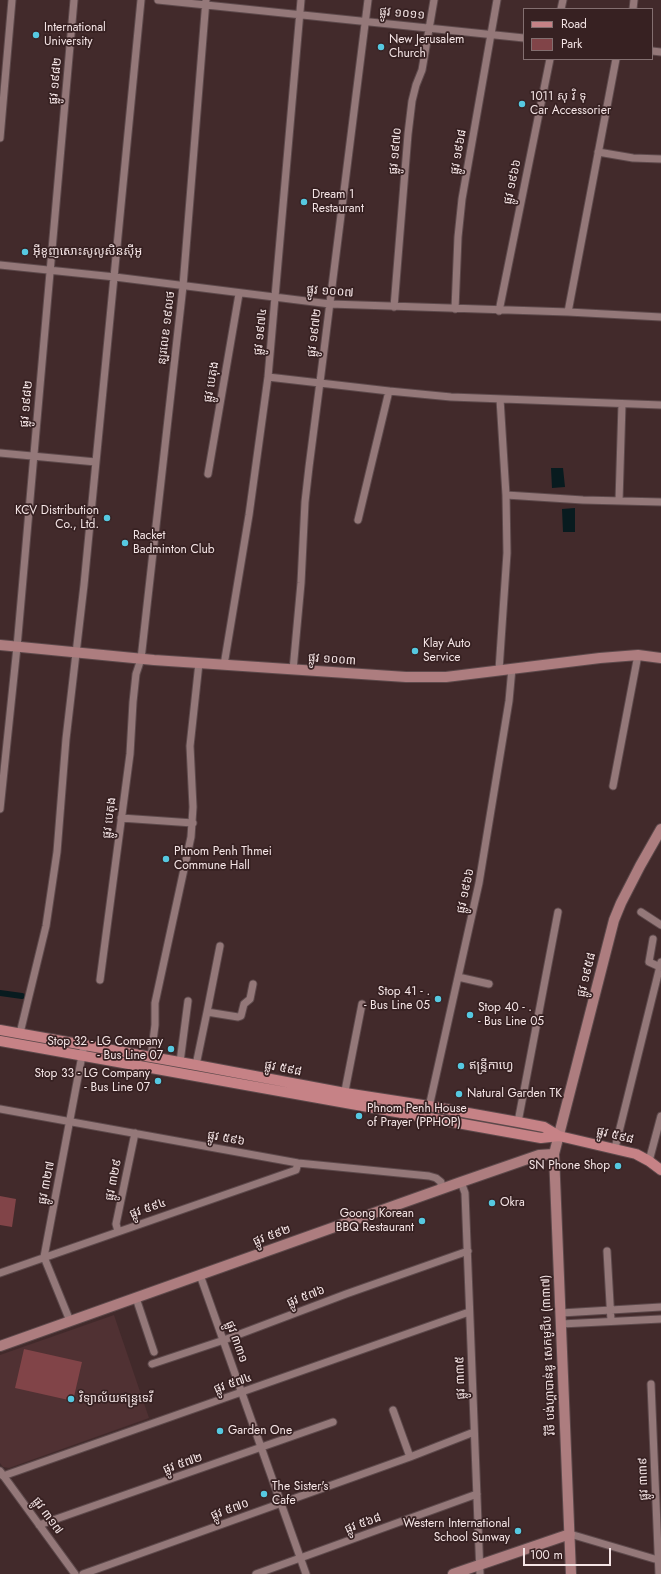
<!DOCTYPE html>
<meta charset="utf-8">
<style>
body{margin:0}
#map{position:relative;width:661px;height:1574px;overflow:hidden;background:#422a2b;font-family:Jost,sans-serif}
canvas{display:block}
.legend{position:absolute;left:523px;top:8px;width:130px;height:52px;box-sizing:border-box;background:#372122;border:1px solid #836f70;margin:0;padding:5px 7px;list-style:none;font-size:12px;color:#f5e5e6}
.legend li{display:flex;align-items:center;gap:8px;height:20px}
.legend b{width:20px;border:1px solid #836f70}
.scale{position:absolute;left:523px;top:1548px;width:88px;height:18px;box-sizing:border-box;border:2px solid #f5e5e6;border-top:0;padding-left:5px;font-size:12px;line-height:14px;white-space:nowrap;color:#f5e5e6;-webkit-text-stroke:3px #372122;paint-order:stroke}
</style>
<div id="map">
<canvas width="661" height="1574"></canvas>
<ul class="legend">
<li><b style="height:5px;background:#c68286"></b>Road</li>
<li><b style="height:11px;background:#814448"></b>Park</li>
</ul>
<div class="scale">100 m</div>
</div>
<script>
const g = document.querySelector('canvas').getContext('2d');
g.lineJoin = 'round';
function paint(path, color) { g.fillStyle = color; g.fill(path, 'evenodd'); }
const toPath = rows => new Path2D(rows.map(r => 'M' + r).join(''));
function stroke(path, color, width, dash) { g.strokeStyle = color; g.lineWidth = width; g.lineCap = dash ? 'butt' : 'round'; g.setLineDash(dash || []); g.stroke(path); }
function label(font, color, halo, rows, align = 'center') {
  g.font = font + ' Jost,"Noto Sans Khmer",sans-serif'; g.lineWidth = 3.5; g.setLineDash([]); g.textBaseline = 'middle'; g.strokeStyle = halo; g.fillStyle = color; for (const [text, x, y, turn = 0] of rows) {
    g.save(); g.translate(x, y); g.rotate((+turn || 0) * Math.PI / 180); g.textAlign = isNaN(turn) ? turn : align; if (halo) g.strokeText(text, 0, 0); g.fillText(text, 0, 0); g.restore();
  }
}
const built = toPath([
 [114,1315,149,1418,9,1468,3,1467,0,1463,0,1355]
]);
const green = toPath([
 [0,1196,16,1199,12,1227,0,1225],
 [24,1349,82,1362,73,1401,15,1388]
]);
const water = toPath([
 [551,468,563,468,565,487,552,488],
 [575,508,575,532,563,532,562,509]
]);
const canal = toPath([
 [0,993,22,996]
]);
const street = toPath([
 [158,0,524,38],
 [561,9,563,0],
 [633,9,634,0],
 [652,51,661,52],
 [0,138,12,0],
 [598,152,633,158,661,159],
 [0,265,115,277,330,304,568,312,661,317],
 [394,307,408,134,412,101,416,85,422,70,434,0],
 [455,309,458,237,462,199,497,0],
 [499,311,550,59],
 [568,312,616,59],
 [268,377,389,391,451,397,661,405],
 [0,453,96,462],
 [208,474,239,294],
 [506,495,583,500,661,502],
 [619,501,622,404],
 [358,520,389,391],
 [224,665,249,515,268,377,301,0],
 [293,670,301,583,305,502,309,467,320,382,368,0],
 [499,670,507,553,506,495,500,399],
 [613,786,638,655],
 [0,809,17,647,74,0],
 [121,818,193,823],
 [641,912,661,925],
 [653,939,649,962,660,967],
 [458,977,489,984],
 [100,980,130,754,133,702,136,674,141,659,183,286,206,0],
 [207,1012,220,946],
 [20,1033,46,926,57,852,66,739,84,585,141,0],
 [151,1057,155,1025,155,1003,191,837,193,807,190,746,199,663],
 [180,1062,188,1001],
 [196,1065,207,1012,238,1017,241,1016,244,1004,250,999,253,984],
 [344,1096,362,1004],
 [0,1109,298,1163,429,1176,436,1178,441,1182,441,1189],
 [427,1116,479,883,509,701,512,668],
 [518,1122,558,912],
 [615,1148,661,962],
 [649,1161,661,1116],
 [461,1182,465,1193,480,1574],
 [118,1231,116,1224,135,1133],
 [607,1251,611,1321],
 [0,1273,296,1170,298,1163],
 [200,1275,306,1574],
 [136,1298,154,1352],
 [561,1313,661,1307],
 [70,1321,44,1257,84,1045],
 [561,1324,661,1319],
 [152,1364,224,1340,346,1294,468,1251],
 [651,1384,659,1574],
 [393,1410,410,1457],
 [0,1471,75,1574],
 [3,1476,469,1312],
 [39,1525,333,1422],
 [570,1534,658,1560],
 [83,1574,410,1457,474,1432],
 [256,1574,477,1494]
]);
const secondary = toPath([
 [0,645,154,660,406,677,446,677,600,658,638,655,661,658],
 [0,1346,461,1182,539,1155,554,1154],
 [453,1574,570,1534],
 [571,1574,554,1154,614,920,621,903,640,866,661,829]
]);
const primary = toPath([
 [0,1030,196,1065,345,1093,429,1106,518,1122,544,1127,559,1136],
 [0,1041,541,1138,559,1136,636,1154,649,1161,661,1170]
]);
const markers = [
 [36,35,4,"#56c9e1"],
 [381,47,4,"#56c9e1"],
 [522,104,4,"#56c9e1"],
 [304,202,4,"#56c9e1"],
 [25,252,4,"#56c9e1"],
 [107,518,4,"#56c9e1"],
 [125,543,4,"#56c9e1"],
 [415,651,4,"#56c9e1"],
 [166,859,4,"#56c9e1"],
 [438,999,4,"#56c9e1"],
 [470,1015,4,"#56c9e1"],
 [171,1049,4,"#56c9e1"],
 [461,1066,4,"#56c9e1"],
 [158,1081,4,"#56c9e1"],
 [459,1094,4,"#56c9e1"],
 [359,1116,4,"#56c9e1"],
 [618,1166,4,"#56c9e1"],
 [492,1203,4,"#56c9e1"],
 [422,1221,4,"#56c9e1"],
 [71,1399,4,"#56c9e1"],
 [220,1431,4,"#56c9e1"],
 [264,1494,4,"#56c9e1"],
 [518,1531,4,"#56c9e1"]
];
const streetNames = [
 ["ផ្លូវ ១០១១",402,14,5],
 ["ផ្លូវ ១៩៨២",56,81,-85],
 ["ផ្លូវ ១៩៧០",396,151,-85],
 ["ផ្លូវ ១៩៦៨",459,152,-80],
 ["ផ្លូវ ១៩៦៦",513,182,-78],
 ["ផ្លូវ ១០០៧",330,292,4],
 ["ន្ឡរលេខ ១៩លថ",167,328,-83],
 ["ផ្លូវ ១៩៧៤",261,332,-84],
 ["ផ្លូវ ១៩៧២",315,333,-83],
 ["ផ្លូវ បេតុង",212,382,-80],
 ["ផ្លូវ ១៩៨២",27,404,-85],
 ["ផ្លូវ ១០០៣",332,660,4],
 ["ផ្លូវ បេតុង",110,818,-83],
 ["ផ្លូវ ១៩៦៦",466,891,-78],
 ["ផ្លូវ ១៩៥៨",587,975,-76],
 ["ផ្លូវ ៥៩៨",283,1069,11],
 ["ផ្លូវ ៥៩៨",615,1136,14],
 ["ផ្លូវ ៥៩៦",226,1139,10],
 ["ផ្លូវ ៣២៩",114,1180,-79],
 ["ផ្លូវ ៣២៧",47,1183,-79],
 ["ផ្លូវ ៥៩៤",148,1209,-19],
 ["ផ្លូវ ៥៩២",272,1236,-20],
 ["ផ្លូវ ៥៧៦",306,1297,-21],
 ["ផ្លូវ ៣៣១",236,1342,70],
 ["វិថី បង់ហ្គាបាន់ឌូ សេកមូជីប (៣៣៧)",549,1355,-92],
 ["ផ្លូវ ៣៣៥",461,1378,-92],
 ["ផ្លូវ ៥៧៤",233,1384,-19],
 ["ផ្លូវ ៥៧២",183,1464,-19],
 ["ផ្លូវ ៣៣៩",644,1479,-92],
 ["ផ្លូវ ៥៧០",230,1510,-20],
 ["ផ្លូវ ៣១៧",47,1516,54],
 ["ផ្លូវ ៥៦៨",363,1524,-20]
];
const poiNames = [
 ["International",44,28],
 ["University",44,42],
 ["New Jerusalem",389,40],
 ["Church",389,54],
 ["1011 សុ វិ ទុ",530,97],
 ["Car Accessorier",530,111],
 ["Dream 1",312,195],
 ["Restaurant",312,209],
 ["អ៊ីខូញសោះសូលូសិនស៊ីអូ",33,252],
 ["KCV Distribution",99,511,"right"],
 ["Co., Ltd.",99,525,"right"],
 ["Racket",133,536],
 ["Badminton Club",133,550],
 ["Klay Auto",423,644],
 ["Service",423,658],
 ["Phnom Penh Thmei",174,852],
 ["Commune Hall",174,866],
 ["Stop 41 - .",430,992,"right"],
 ["- Bus Line 05",430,1006,"right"],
 ["Stop 40 - .",478,1008],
 ["- Bus Line 05",478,1022],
 ["Stop 32 - LG Company",163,1042,"right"],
 ["- Bus Line 07",163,1056,"right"],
 ["ឥន្ទ្រីកាហ្វេ",469,1066],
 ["Stop 33 - LG Company",150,1074,"right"],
 ["- Bus Line 07",150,1088,"right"],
 ["Natural Garden TK",467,1094],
 ["Phnom Penh House",367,1109],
 ["of Prayer (PPHOP)",367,1123],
 ["SN Phone Shop",610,1166,"right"],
 ["Okra",500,1203],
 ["Goong Korean",414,1214,"right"],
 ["BBQ Restaurant",414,1228,"right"],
 ["វិទ្យាល័យឥន្រ្ទទេវី",79,1399],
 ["Garden One",228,1431],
 ["The Sister's",272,1487],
 ["Cafe",272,1501],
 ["Western International",510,1524,"right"],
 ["School Sunway",510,1538,"right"]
];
paint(built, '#503133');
paint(green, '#814448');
paint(water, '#081b1f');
stroke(canal, '#081b1f', 6);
stroke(street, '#5d494b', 9);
stroke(secondary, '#5d494b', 12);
stroke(primary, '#5d494b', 12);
stroke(street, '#947879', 7);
stroke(secondary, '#ad7d7f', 10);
stroke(primary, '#c68286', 10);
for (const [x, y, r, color] of markers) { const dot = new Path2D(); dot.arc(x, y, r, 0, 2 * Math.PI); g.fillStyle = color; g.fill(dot); stroke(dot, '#372122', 1.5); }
label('12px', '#f5e5e6', '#372122', streetNames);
label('12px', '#f5e5e6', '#372122', poiNames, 'left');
</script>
